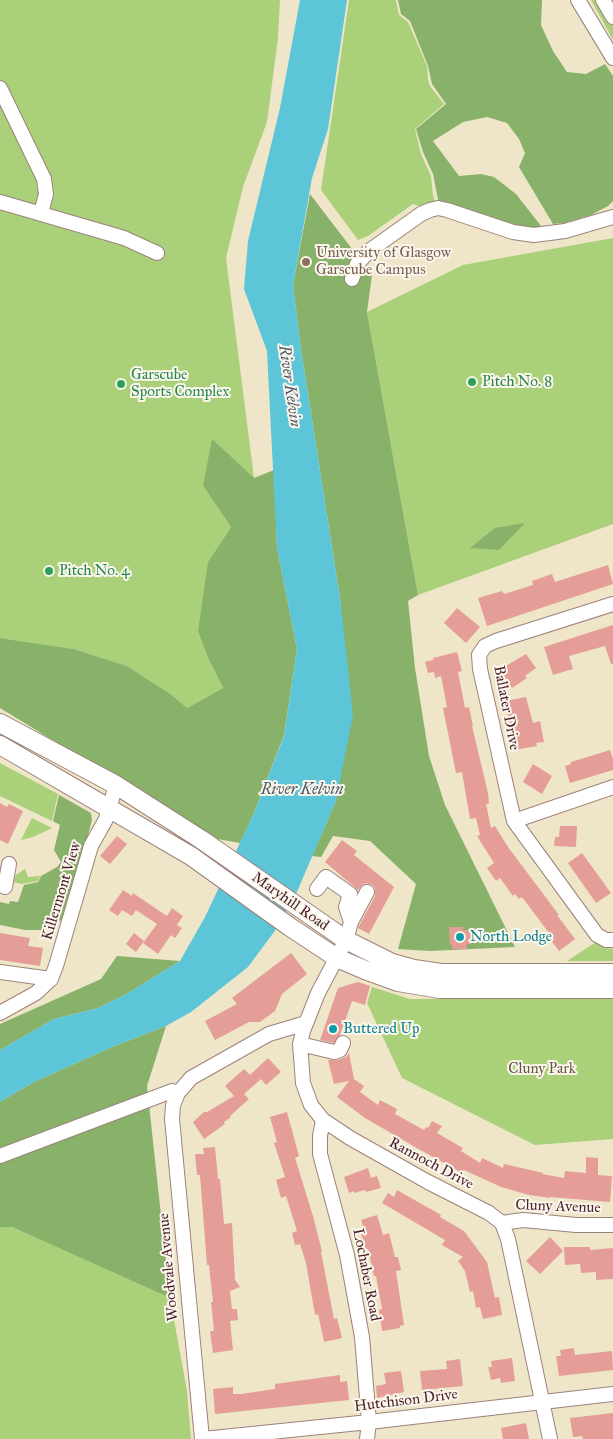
<!DOCTYPE html>
<style>
body{margin:0}
canvas{display:block;background:#efe5c9}
</style>
<canvas width="613" height="1439"></canvas>
<script>
const g = document.querySelector('canvas').getContext('2d');
g.lineJoin = 'round';
function paint(path, color) { g.fillStyle = color; g.fill(path, 'evenodd'); }
const toPath = rows => new Path2D(rows.map(r => 'M' + r).join(''));
function stroke(path, color, width, dash) { g.strokeStyle = color; g.lineWidth = width; g.lineCap = dash ? 'butt' : 'round'; g.setLineDash(dash || []); g.stroke(path); }
function label(font, color, halo, rows, align = 'center') {
  g.font = font + ' "IM FELL Great Primer",serif'; g.lineWidth = 4; g.setLineDash([]); g.textBaseline = 'middle'; g.strokeStyle = halo; g.fillStyle = color; for (const [text, x, y, turn = 0] of rows) {
    g.save(); g.translate(x, y); g.rotate((+turn || 0) * Math.PI / 180); g.textAlign = isNaN(turn) ? turn : align; if (halo) g.strokeText(text, 0, 0); g.fillText(text, 0, 0); g.restore();
  }
}
const green = toPath([
 [0,0,280,0,278,38,267,122,243,187,226,258,254,478,203,486,231,527,208,562,209,660,223,688,187,708,172,695,127,666,74,649,0,638],
 [349,0,396,0,399,15,408,22,427,66,428,80,430,86,444,104,415,129,421,154,431,176,433,195,437,207,425,208,413,204,368,236,358,240,321,190],
 [591,0,599,0,613,25,613,40],
 [613,238,613,524,418,595,367,312,463,265],
 [0,763,58,794,52,821,0,796],
 [32,818,52,828,33,837,21,840],
 [25,869,28,877,40,876,38,881,22,884,13,882,16,875],
 [596,942,606,948,613,949,613,961,567,961],
 [372,987,410,999,613,998,613,1139,535,1145,402,1078,367,1003],
 [0,1227,12,1227,170,1298,187,1391,191,1439,0,1439]
]);
const forest = toPath([
 [398,0,542,0,541,25,553,51,567,72,586,74,605,64,613,76,613,201,608,206,591,215,564,223,553,224,519,167,525,153,519,139,507,123,487,117,463,122,433,141,459,176,481,174,494,177,516,194,541,226,538,229,514,226,439,205,433,174,423,152,416,129,446,104,432,84,428,66,410,21,401,14],
 [310,194,372,275,367,312,418,595,408,601,415,668,429,756,445,805,515,947,430,951,398,949,416,884,370,841,333,836,321,857,312,856,336,801,341,605,301,349,293,285],
 [212,439,254,478,274,470,277,548,297,649,284,735,254,813,240,843,217,839,154,798,72,752,0,708,0,638,74,649,127,666,172,695,187,708,223,688,209,660,198,631,208,562,231,527,203,486],
 [525,523,499,550,470,548,495,528],
 [59,795,91,813,92,820,68,914,54,926,43,930,25,930,0,925,0,902,9,904,10,901,18,902,24,885,38,882,41,876,57,867,61,862,54,850,60,825,53,821],
 [117,956,180,961,125,995,98,1008,54,1019,0,1050,0,1024,101,979],
 [166,1026,147,1086,170,1298,12,1227,0,1227,0,1102,32,1083,112,1047]
]);
const water = toPath([
 [300,0,347,0,328,129,312,178,293,285,301,349,341,605,353,715,336,801,296,894,274,932,248,967,191,1012,166,1026,112,1047,32,1083,0,1102,0,1050,54,1019,98,1008,125,995,180,961,205,917,254,813,284,736,297,649,277,548,267,351,244,289,248,241,280,108]
]);
const building = toPath([
 [608,565,613,584,487,626,478,598,502,591,504,594,533,585,532,581,552,574,555,582],
 [457,608,480,627,466,643,444,623],
 [613,625,613,664,611,664,605,646,569,656,573,669,553,675,544,647],
 [457,652,462,671,458,672,465,708,469,707,473,726,472,726,488,793,489,804,486,804,491,828,495,826,508,847,559,915,557,915,575,939,559,951,547,935,549,933,522,897,519,899,515,894,513,896,500,878,496,881,487,868,494,863,477,836,480,835,476,818,470,819,462,772,456,773,443,708,447,707,441,676,435,678,434,672,428,673,425,662,433,660,433,658],
 [526,654,536,668,525,676,527,678,512,688,499,670],
 [526,697,533,723,540,721,544,742,536,743,537,746,515,750,505,701],
 [610,750,613,759,613,770,570,783,565,766,571,764,571,762],
 [533,764,552,776,542,794,523,782],
 [0,803,7,807,9,804,23,811,8,844,0,840],
 [560,826,577,826,576,847,554,846,555,837,559,837],
 [117,836,127,844,110,864,100,856],
 [342,840,357,851,354,855,394,887,369,934,358,928,375,896,375,888,372,885,366,883,362,885,358,890,325,862],
 [582,853,611,893,596,903,568,863],
 [123,890,132,896,133,893,167,916,172,908,183,916,177,925,182,928,175,938,171,935,158,954,143,943,157,924,136,910,132,916,122,910,118,916,109,910],
 [449,927,463,927,463,930,471,930,471,944,467,944,467,949,452,949,452,945,450,945],
 [0,933,30,938,28,946,43,948,40,966,0,960],
 [134,933,144,941,136,952,126,944],
 [291,953,307,974,282,994,275,1011,260,1022,249,1022,215,1040,205,1021,237,1004,232,998],
 [358,982,370,986,365,1005,352,1001,340,1035,334,1043,320,1040,338,988],
 [349,1053,354,1079,364,1086,360,1092,378,1105,380,1100,397,1109,395,1114,424,1130,426,1127,428,1128,432,1121,442,1126,437,1133,463,1148,461,1151,480,1163,482,1158,503,1168,504,1164,543,1173,542,1174,564,1178,565,1171,586,1173,586,1157,598,1158,598,1175,612,1176,610,1202,550,1197,550,1198,529,1195,501,1187,464,1170,462,1173,415,1147,365,1118,337,1097,349,1081,334,1084,328,1060,337,1060,346,1057],
 [268,1058,281,1072,266,1085,261,1079,244,1094,249,1099,230,1116,231,1117,224,1122,225,1124,204,1139,193,1122,204,1112,207,1112,234,1096,225,1086,244,1069,250,1075],
 [287,1112,299,1156,295,1158,313,1216,322,1251,321,1252,334,1319,337,1318,342,1338,324,1342,318,1314,315,1315,306,1263,300,1244,295,1245,292,1233,297,1231,286,1196,281,1198,276,1180,285,1177,274,1143,277,1142,270,1117],
 [215,1147,218,1179,220,1179,224,1224,232,1223,235,1280,240,1287,230,1291,232,1309,237,1309,238,1320,230,1321,233,1350,213,1353,210,1331,214,1331,211,1302,213,1302,209,1265,207,1265,200,1175,197,1175,195,1154,204,1154,203,1148],
 [368,1168,371,1178,377,1176,381,1188,366,1192,365,1190,354,1193,354,1191,349,1193,344,1177],
 [397,1190,441,1215,440,1217,464,1231,487,1262,495,1298,499,1297,502,1315,483,1319,480,1307,476,1308,473,1291,470,1292,465,1271,458,1261,463,1257,442,1245,445,1240,382,1203,388,1193,394,1197],
 [377,1215,383,1235,389,1233,395,1257,398,1257,401,1270,396,1271,404,1325,400,1326,400,1328,382,1331,379,1310,382,1309,376,1276,374,1276,368,1249,365,1249,360,1230,364,1229,361,1220],
 [550,1237,563,1251,540,1274,526,1261],
 [564,1247,590,1247,590,1250,613,1248,613,1279,596,1280,596,1272,581,1273,580,1264,565,1265],
 [574,1348,575,1355,612,1351,613,1370,559,1376,556,1356,561,1356,560,1350],
 [512,1358,515,1381,501,1383,500,1378,491,1380,488,1367,492,1367,491,1361],
 [460,1359,463,1386,422,1390,420,1371,447,1369,446,1361],
 [401,1371,404,1392,377,1398,376,1386,386,1384,384,1373],
 [340,1375,340,1382,347,1381,349,1400,215,1414,213,1389,233,1387,233,1394,241,1394,275,1389,275,1384],
 [613,1413,613,1439,583,1439,582,1436,573,1437,570,1418],
 [526,1423,529,1439,503,1439,501,1428]
]);
const minor = toPath([
 [578,0,613,58],
 [603,0,613,17],
 [0,88,44,179,46,194,41,213],
 [0,202,124,238,157,253],
 [352,279,357,264,369,251,421,214,430,210,438,208,447,210,513,232,534,235,565,231,613,217],
 [613,604,496,641,485,646,479,655,480,669,514,821,597,935,606,940,613,940],
 [514,821,613,787],
 [5,887,9,864],
 [317,889,326,877,350,894,346,907,351,922],
 [367,892,351,922,346,940,318,993,303,1031,300,1044,303,1083,311,1105,323,1120,350,1138,428,1182,489,1213,502,1223,508,1239,550,1439],
 [0,972,51,979,56,966,91,846,106,819,116,785],
 [0,1013,36,993,51,979],
 [300,1044,334,1052,340,1050,343,1043],
 [323,1120,320,1136,320,1154,347,1255,362,1337,369,1422,367,1439],
 [0,1156,172,1091,178,1093],
 [502,1223,523,1220,576,1225,613,1225],
 [202,1439,172,1119,173,1105,178,1093,191,1078,269,1034,306,1023],
 [203,1439,369,1422,613,1394]
]);
const major = toPath([
 [0,723,116,785,202,840,346,940,392,963,414,969,441,973,613,973],
 [0,745,191,856,290,927,337,958,365,970,398,982,440,989,613,989]
]);
const markers = [
 [306,262,5,"#8d6e63"],
 [472,382,5,"#2e9e5b"],
 [121,384,5,"#2e9e5b"],
 [49,571,5,"#2e9e5b"],
 [460,937,5,"#0f9aa8"],
 [333,1029,5,"#0f9aa8"]
];
const educationNames = [
 ["University of Glasgow",316,253],
 ["Garscube Campus",316,270]
];
const leisureNames = [
 ["Garscube",131,375],
 ["Sports Complex",131,392],
 ["Pitch No. 8",482,382],
 ["Pitch No. 4",59,571]
];
const streetNames = [
 ["Ballater Drive",506,708,79],
 ["Killermont View",62,891,-73],
 ["Maryhill Road",290,902,35],
 ["Rannoch Drive",431,1164,28],
 ["Cluny Avenue",558,1207,2],
 ["Woodvale Avenue",169,1267,-95],
 ["Lochaber Road",366,1275,79],
 ["Hutchison Drive",406,1401,-7]
];
const cultureNames = [
 ["North Lodge",470,937],
 ["Buttered Up",343,1029]
];
const parkNames = [
 ["Cluny Park",542,1069]
];
const waterNames = [
 ["River Kelvin",289,386,82],
 ["River Kelvin",302,790]
];
paint(green, '#abd07a');
paint(forest, '#88b26a');
paint(water, '#5cc5d8');
paint(building, '#e59e97');
stroke(minor, '#9c827a', 16);
stroke(major, '#9c827a', 20);
stroke(minor, '#fff', 14);
stroke(major, '#fff', 18);
for (const [x, y, r, color] of markers) { const dot = new Path2D(); dot.arc(x, y, r, 0, 2 * Math.PI); g.fillStyle = color; g.fill(dot); stroke(dot, '#fbf7ec', 2); }
label('15px', '#785e54', '#fbf7ec', educationNames, 'left');
label('15px', '#27864d', '#fbf7ec', leisureNames, 'left');
label('15px', '#4a1f2b', '#fbf7ec', streetNames);
label('15px', '#0d838f', '#fbf7ec', cultureNames, 'left');
label('15px', '#675443', '#fbf7ec', parkNames);
label('italic 16px', '#505968', '#fbf7ec', waterNames);
</script>
